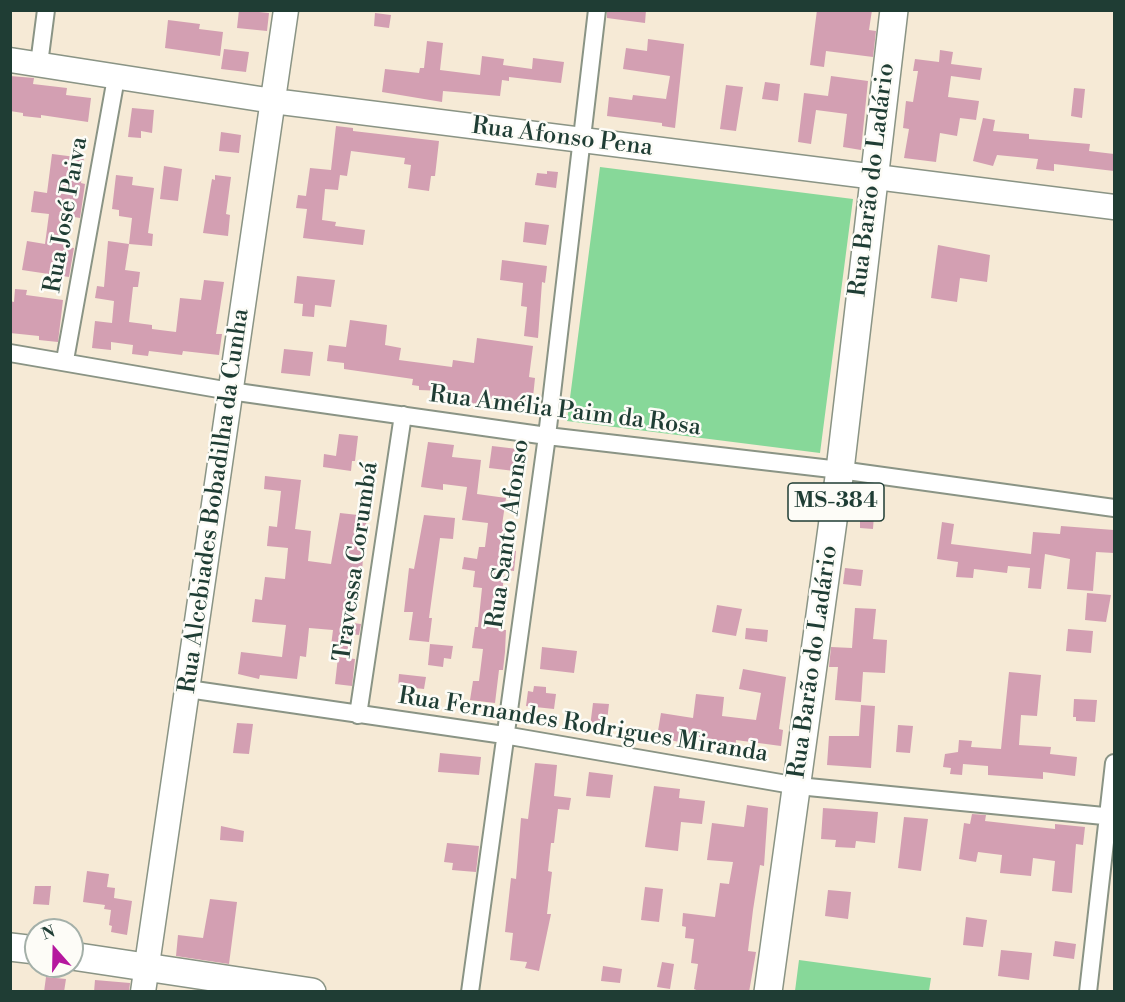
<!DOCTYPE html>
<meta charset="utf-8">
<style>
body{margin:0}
#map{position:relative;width:1125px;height:1002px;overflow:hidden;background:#f6ead6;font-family:"Libre Bodoni",serif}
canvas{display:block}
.frame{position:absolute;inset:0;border:12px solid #1f3d34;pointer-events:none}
.north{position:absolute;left:24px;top:918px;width:60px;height:60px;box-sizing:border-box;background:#fdfcf7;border:2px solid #a4b0a9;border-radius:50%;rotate:340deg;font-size:16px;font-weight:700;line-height:24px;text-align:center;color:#1f3d34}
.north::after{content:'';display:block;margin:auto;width:21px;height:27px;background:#b5179e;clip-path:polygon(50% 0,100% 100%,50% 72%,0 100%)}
</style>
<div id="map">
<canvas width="1125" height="1002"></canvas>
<div class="frame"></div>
<div class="north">N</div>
</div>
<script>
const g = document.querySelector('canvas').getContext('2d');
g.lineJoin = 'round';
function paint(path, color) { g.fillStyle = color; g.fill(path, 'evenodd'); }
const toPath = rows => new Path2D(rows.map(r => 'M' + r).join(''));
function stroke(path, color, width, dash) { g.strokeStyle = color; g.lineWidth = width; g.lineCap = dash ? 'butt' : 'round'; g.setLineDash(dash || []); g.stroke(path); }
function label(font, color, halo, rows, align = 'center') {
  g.font = font + ' "Libre Bodoni",serif'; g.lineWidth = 5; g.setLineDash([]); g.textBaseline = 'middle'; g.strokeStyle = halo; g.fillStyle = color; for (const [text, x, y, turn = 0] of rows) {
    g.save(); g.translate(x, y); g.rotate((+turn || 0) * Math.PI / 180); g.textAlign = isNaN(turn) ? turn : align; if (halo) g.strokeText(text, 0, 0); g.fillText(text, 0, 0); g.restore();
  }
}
const green = toPath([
 [600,167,853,199,820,453,567,421],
 [799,960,931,978,929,991,795,991]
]);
const building = toPath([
 [239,10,269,13,267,31,237,28],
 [607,10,646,10,645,23,607,18],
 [817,10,872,10,869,30,876,31,873,57,826,51,824,67,810,65],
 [375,13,391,15,389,28,374,26],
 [168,20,200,24,199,29,223,32,220,56,165,48],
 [648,39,684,44,675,128,662,126,662,123,607,116,609,97,632,100,633,95,666,99,670,76,623,69,626,48,647,51],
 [427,41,443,43,440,70,480,75,482,56,504,59,503,65,532,69,533,58,564,62,561,83,509,77,509,81,502,80,500,96,443,91,442,102,382,92,385,69,419,73,420,68,424,68],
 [224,49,249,52,246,72,221,69],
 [940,50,953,52,951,64,982,68,980,80,951,76,948,97,979,101,976,120,960,118,957,136,940,133,936,162,904,158,909,129,903,128,906,101,913,102,918,71,913,71,915,59,939,62],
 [10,76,34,78,33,84,67,88,66,95,91,98,88,122,41,115,41,118,23,116,23,113,10,111],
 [831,76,868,81,861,150,843,147,847,114,816,110,811,144,798,142,804,93,828,96],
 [765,82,780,84,778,101,762,99],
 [726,85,743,87,736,131,720,129],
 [1074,88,1085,89,1082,118,1071,116],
 [132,108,154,110,152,133,141,131,141,138,128,137],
 [983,118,995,120,993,131,1029,134,1029,139,1090,144,1089,151,1114,154,1114,171,1054,164,1054,171,1036,169,1038,159,997,155,993,166,973,161],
 [336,126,353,128,353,131,439,141,435,176,431,176,429,191,408,188,411,165,404,164,405,158,351,151,347,176,340,175,338,190,325,189,322,220,336,222,335,226,365,230,363,245,303,238,307,209,296,208,298,195,306,196,310,168,331,170],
 [221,132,241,135,239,153,219,151],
 [52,154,84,158,81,183,85,184,80,218,69,216,66,247,74,248,69,277,22,270,27,241,45,244,49,214,31,212,34,191,47,193],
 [164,166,182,169,178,201,160,199],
 [547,171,558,172,556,188,535,185,537,173,547,174],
 [116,175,133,177,132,185,154,188,148,233,153,234,152,246,129,244,132,218,119,216,119,210,112,209],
 [215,175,231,177,226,214,230,215,228,236,203,233,212,179,215,180],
 [525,222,549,225,546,245,523,242],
 [108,241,129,244,125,270,140,272,138,287,133,287,129,322,152,325,152,329,176,332,180,298,201,300,204,280,224,282,216,334,222,334,219,355,183,351,182,355,149,351,148,356,132,354,133,345,111,342,111,350,92,348,95,321,112,323,114,301,95,298,97,286,104,287],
 [938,245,990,255,987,282,960,278,957,302,931,298],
 [502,260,547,266,545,283,542,282,538,338,524,336,527,307,521,306,523,283,500,280],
 [297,276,335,280,331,307,315,305,314,317,302,316,303,304,294,303],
 [15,289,27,290,26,295,63,300,58,342,39,340,39,336,10,333,10,301,14,302],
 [350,320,387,325,385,345,401,348,399,360,452,367,453,360,474,363,477,338,533,346,529,377,535,378,532,407,484,398,483,404,467,403,468,392,419,390,419,386,412,385,413,379,344,369,344,363,327,361,329,345,346,347],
 [284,349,313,352,310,376,281,373],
 [339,434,358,436,355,461,352,461,351,471,323,467,324,454,336,456],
 [428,442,454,445,452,457,481,460,477,494,506,498,502,525,511,526,508,550,516,551,514,571,505,570,501,599,506,600,502,630,506,630,505,652,503,670,499,670,495,703,470,700,473,681,479,681,483,649,472,648,475,627,478,627,482,588,473,587,475,571,462,569,464,557,477,559,479,547,485,547,488,523,462,520,467,487,443,484,443,490,421,487],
 [492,446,526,450,523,472,489,468],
 [265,476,301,480,295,529,311,531,308,561,331,564,340,513,367,516,361,581,358,580,353,623,361,624,359,635,351,634,348,656,330,654,333,630,309,628,306,657,300,656,297,679,260,675,259,679,238,674,241,652,282,657,286,625,252,622,255,599,262,600,265,577,285,579,288,548,267,546,269,526,277,527,281,491,264,489],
 [860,514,874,515,873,529,860,528],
 [424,515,455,518,453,539,440,538,429,618,432,618,429,642,409,640,413,612,404,612,409,568,414,569],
 [942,522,954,524,951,544,1031,554,1033,532,1060,534,1061,526,1114,530,1114,553,1096,552,1093,591,1067,589,1070,559,1045,554,1041,589,1028,588,1030,568,1008,566,1007,573,974,569,973,578,956,577,958,562,937,559],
 [845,568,863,570,861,586,843,584],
 [1087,593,1111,595,1106,622,1085,620],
 [717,605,742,609,736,636,712,632],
 [855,608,876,609,873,639,887,640,885,673,863,672,861,702,835,700,838,667,829,667,831,647,852,648],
 [746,628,768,630,767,642,745,639],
 [1068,629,1093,631,1091,653,1066,651],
 [430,644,453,646,451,659,444,658,443,667,428,665],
 [542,647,577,651,574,673,540,669],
 [338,657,355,659,352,686,335,684],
 [743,669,786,677,779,729,783,730,781,746,736,740,735,751,723,749,723,743,680,738,679,742,657,737,661,713,693,718,696,694,724,697,722,716,756,720,761,693,739,689],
 [1009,672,1041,675,1037,716,1021,715,1019,745,1051,747,1050,754,1077,757,1075,776,1043,772,1043,779,988,775,988,766,963,764,962,775,950,774,951,768,943,767,945,754,958,752,959,740,972,741,971,747,1001,749],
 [399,674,426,677,424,689,398,686],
 [534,686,546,687,546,693,556,694,554,709,526,706,528,691,533,692],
 [1074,699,1097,700,1095,722,1076,721,1076,717,1073,717],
 [593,703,609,704,606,729,590,727],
 [861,705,875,706,871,768,827,765,829,736,859,736],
 [237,723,253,724,249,754,233,753],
 [898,725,913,726,910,753,896,752],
 [440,753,481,757,479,775,438,772],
 [535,763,557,765,554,796,571,798,569,810,558,809,554,843,551,843,548,871,552,872,547,914,551,914,539,971,525,968,527,962,510,960,513,933,505,932,511,878,516,879,521,818,528,819],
 [589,772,613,775,610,798,586,796],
 [654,786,680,789,679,798,705,801,702,824,681,822,678,851,645,847],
 [747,805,768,808,764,866,760,865,753,910,748,951,756,952,749,992,701,992,694,989,698,964,691,963,694,939,685,938,686,927,682,926,683,913,715,917,720,883,729,884,733,862,707,860,712,823,744,827],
 [823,808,878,812,875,843,856,841,855,848,835,847,836,840,821,839],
 [972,814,986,815,985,821,1055,829,1055,824,1085,827,1083,845,1076,844,1072,893,1052,891,1055,861,1033,858,1031,876,1000,873,1002,855,978,852,976,862,959,859,964,823,970,824],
 [904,817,928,819,921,871,898,868],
 [221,826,244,831,243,842,220,840],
 [447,843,479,846,476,872,452,870,453,863,444,862],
 [87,871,109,874,107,887,115,888,114,898,132,901,127,935,111,932,112,926,109,925,111,910,104,909,105,905,83,902],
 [35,886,51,886,49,905,33,904],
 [645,887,663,889,659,922,641,920],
 [828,890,851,892,848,919,825,916],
 [210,899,237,902,229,964,176,956,178,935,203,938],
 [966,917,987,920,983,947,963,945],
 [1055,941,1076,944,1074,959,1053,956],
 [1001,950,1032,953,1029,980,998,976],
 [662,962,674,964,670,989,657,987],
 [603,966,622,969,620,983,601,981],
 [46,977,66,979,64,992,44,992],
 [95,980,130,983,129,992,94,992]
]);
const street = toPath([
 [39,64,46,10],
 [10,353,230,391,547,436,840,470,1114,508],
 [65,360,116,78],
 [188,689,504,735,798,786,1114,817],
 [358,715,403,415],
 [470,992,547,436,597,10],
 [1088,992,1114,763]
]);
const secondary = toPath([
 [10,60,273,101,1114,207],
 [143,992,286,10]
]);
const primary = toPath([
 [10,947,36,950],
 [72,956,312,992],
 [768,992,840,470,894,10]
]);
const shields = [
 [836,502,96]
];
const shieldNames = [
 ["MS-384",836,502]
];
const streetNames = [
 ["Rua Afonso Pena",562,138,7],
 ["Rua Barão do Ladário",873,180,-83],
 ["Rua José Paiva",67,215,-80],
 ["Rua Amélia Paim da Rosa",565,412,7],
 ["Rua Alcebiades Bobadilha da Cunha",215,501,-82],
 ["Rua Santo Afonso",509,534,-82],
 ["Travessa Corumbá",357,562,-82],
 ["Rua Barão do Ladário",814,662,-82],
 ["Rua Fernandes Rodrigues Miranda",583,726,9]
];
paint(green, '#87d899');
paint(building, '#d39fb2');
stroke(street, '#8a9485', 20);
stroke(secondary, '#8a9485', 27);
stroke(primary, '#8a9485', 30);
stroke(street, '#fff', 16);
stroke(secondary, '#fff', 24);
stroke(primary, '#fff', 27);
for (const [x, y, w] of shields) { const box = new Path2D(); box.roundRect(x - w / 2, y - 19, w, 38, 4.5); g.fillStyle = '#fdfcf7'; g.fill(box); stroke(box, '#1f3d34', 1.5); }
label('bold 22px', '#1f3d34', null, shieldNames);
label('24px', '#1f3d34', '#fdfcf7', streetNames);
</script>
